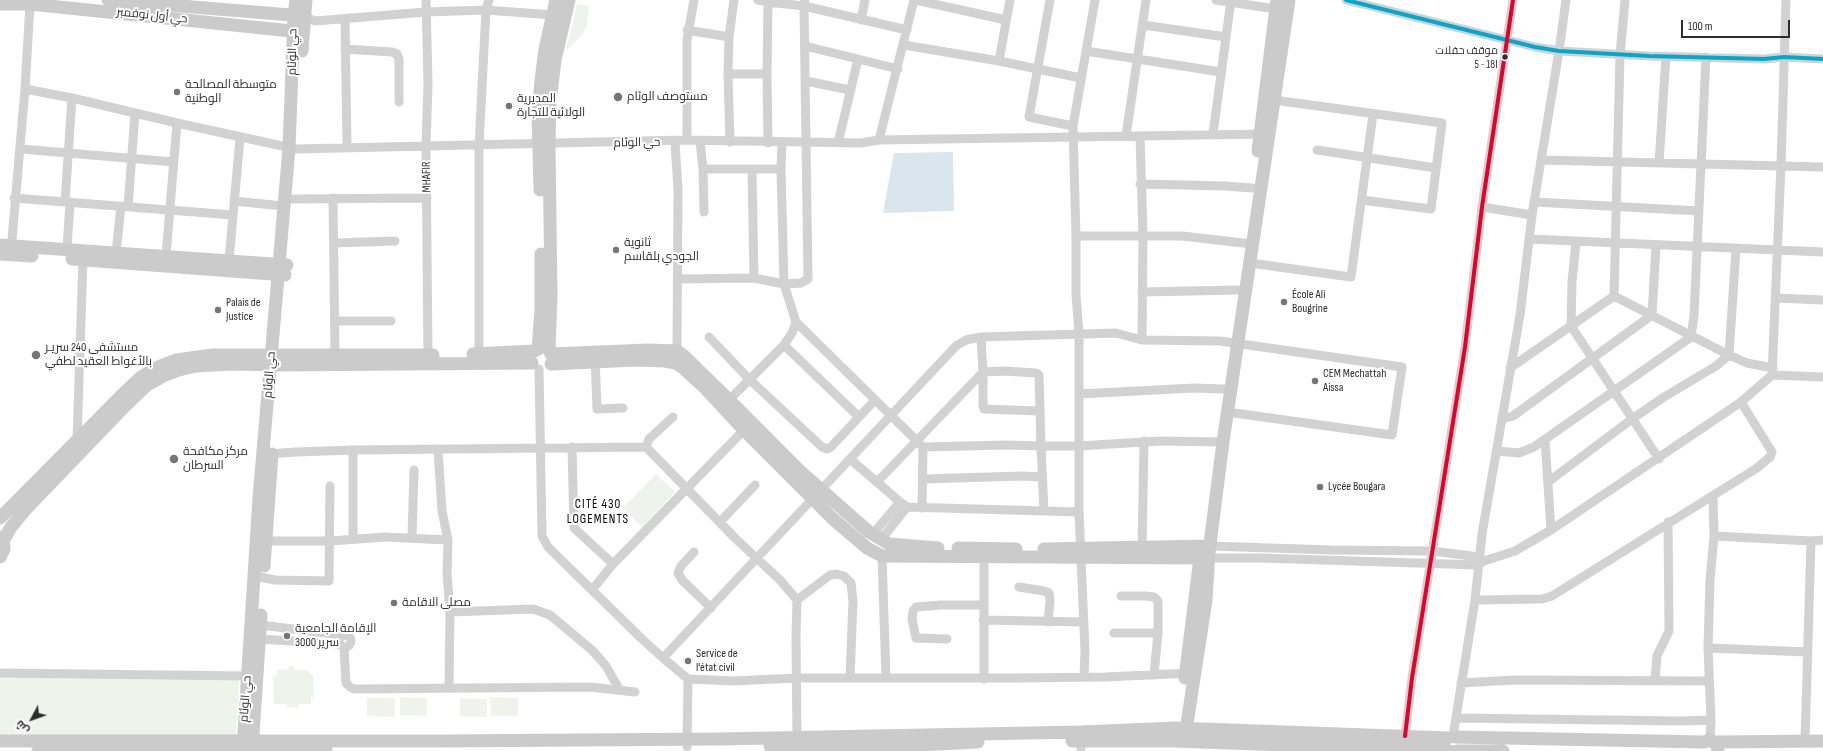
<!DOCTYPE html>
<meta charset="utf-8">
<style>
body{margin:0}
#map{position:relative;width:1823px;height:751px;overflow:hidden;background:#fff;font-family:"Sofia Sans Condensed",Cairo,sans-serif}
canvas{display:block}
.north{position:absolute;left:12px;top:699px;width:40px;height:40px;-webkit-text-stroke:3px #fff;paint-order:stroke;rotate:229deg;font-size:11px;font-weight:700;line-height:16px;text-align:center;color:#2d2d2d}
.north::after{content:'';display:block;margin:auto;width:14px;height:18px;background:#2d2d2d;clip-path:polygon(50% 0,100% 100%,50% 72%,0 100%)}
.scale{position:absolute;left:1681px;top:20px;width:109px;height:18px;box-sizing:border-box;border:2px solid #2d2d2d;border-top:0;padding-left:5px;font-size:12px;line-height:14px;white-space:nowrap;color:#2d2d2d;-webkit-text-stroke:3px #fff;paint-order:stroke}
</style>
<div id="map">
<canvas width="1823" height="751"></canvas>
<div class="north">ش</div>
<div class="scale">100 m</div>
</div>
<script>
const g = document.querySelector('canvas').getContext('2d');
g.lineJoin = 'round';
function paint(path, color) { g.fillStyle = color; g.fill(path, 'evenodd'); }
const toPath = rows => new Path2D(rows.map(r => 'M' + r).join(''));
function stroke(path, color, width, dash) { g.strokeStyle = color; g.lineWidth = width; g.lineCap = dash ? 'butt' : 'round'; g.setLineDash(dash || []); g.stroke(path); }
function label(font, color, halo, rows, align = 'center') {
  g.font = font + ' "Sofia Sans Condensed",Cairo,sans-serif'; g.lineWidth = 4; g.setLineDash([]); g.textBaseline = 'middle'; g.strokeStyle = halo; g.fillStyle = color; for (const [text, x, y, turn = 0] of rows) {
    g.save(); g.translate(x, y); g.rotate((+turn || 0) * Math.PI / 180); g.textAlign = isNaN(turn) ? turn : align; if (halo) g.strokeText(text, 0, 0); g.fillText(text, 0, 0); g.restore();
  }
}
const green = toPath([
 [577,4,589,6,587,25,582,35,566,51],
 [656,474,675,492,642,527,623,508],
 [289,666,294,666,295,670,308,670,310,674,313,675,314,697,311,697,311,704,299,704,298,708,288,707,286,704,274,704,273,676,277,675,278,669,288,670],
 [0,673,239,680,236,740,0,737],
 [400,697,427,698,427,716,400,715],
 [490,697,518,698,518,716,491,716],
 [367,698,395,698,395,717,367,716],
 [460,698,487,699,487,717,460,716]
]);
const water = toPath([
 [953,152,954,211,883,213,894,153]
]);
const street = toPath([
 [426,0,428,84,426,146,428,355],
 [805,0,804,6,907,30],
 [916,0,1006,20],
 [1050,0,1029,117,1073,126],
 [1216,0,1276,9],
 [1346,0,1535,47,1559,51,1649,56,1764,59,1784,57,1823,59],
 [304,16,315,21,426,12,486,10,553,15],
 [345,19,347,147],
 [861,20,865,0],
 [1143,25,1226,37],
 [687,30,729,37],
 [904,45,999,61,1081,78],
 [805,46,858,59,838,143],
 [345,49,392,52,397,54,399,59,399,102],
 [1086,51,1221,72],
 [858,59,898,69],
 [999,61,1010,0],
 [728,74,729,37,734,0],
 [767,74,768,143],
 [806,81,850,90],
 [25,89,30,4,34,1],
 [1274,100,1442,123,1431,209,1362,200],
 [1213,134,1231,0],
 [1126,136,1146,0],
 [1140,136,1143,235,1142,340],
 [687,140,687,40,694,0],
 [879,140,1266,134],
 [700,141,703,169,781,169],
 [675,142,678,190,677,351],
 [730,142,728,74,767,74,768,2,758,0],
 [782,143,781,169,784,284,796,322,923,447,1007,445,1041,446,1044,511],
 [21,149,174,162],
 [1317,150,1436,168],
 [1542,160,1823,167],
 [1659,163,1666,56],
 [703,169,704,212],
 [752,170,754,278],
 [1140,184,1225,186,1252,188],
 [14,198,233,215],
 [333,198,335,354],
 [293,199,427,198],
 [234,201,283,206],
 [65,202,72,98],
 [1535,202,1699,211],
 [128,207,135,113],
 [1482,207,1532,215],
 [1076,236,1182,236,1252,244],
 [1529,239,1823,252],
 [1576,242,1572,282,1571,326,1659,459],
 [334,243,395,241],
 [67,249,70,202],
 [11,251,25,89,72,98,177,123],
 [116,253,121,206],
 [166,256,177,123,296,149,687,140,861,143,879,140,914,0],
 [229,260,240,138],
 [1250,263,1351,277,1373,114],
 [678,279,754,278,784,284,801,283,808,279,804,6,768,2],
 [1142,292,1238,290],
 [1614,296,1620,55,1625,0],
 [1614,296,1729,355,1747,363,1773,368],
 [1776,298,1823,300],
 [335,321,391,321],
 [709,337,749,379,822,447,827,449,831,447,875,400],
 [784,345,859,417],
 [479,354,479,146,486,10,489,0],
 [595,357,597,409,623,408],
 [1510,368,1614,296],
 [539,369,542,536,548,547,642,639,663,658,688,679,687,747],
 [1772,375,1823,377],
 [1079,394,1194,388,1224,389],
 [725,404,784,345,792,333,796,322],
 [1039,411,984,409,983,406,983,372,1005,371,1036,373,1039,375,1041,446,1079,446,1160,441,1223,442],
 [673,417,649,439,646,447,736,539,780,580,797,600,796,637,797,742],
 [1502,419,1513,416,1652,315,1656,245],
 [77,440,83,260],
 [1545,440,1551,530],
 [572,447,574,528,613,564],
 [353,450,353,538],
 [438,450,442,511,448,540,447,573,450,612,449,687],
 [1497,451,1519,453,1534,447,1691,337,1694,315,1706,57],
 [268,454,296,452,353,450,646,447],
 [850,459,877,482,983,372,981,337],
 [923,479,1022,476,1042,477],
 [877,482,900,502,907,507,1079,512],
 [1548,482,1632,419,1664,397,1716,366,1729,355,1736,249],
 [922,508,923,447],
 [720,522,755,485],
 [872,535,900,502],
 [1714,536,1811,541,1805,741],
 [412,538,414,470],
 [881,540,907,507],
 [260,541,331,541,385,537,448,540],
 [1811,541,1823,540],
 [1210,546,1331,550,1432,551,1479,557,1483,560],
 [1142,547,1144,441],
 [694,552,681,566,678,573,682,580,711,608],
 [882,556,886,678],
 [984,558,984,679],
 [1209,558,1261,558,1478,565,1484,561,1515,551,1551,530,1741,402,1772,375,1781,165,1786,0],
 [255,576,275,580,329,581,330,486],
 [1019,587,1044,591,1049,593,1050,601,1048,622],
 [592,590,613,564,744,430],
 [1121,596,1146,596,1154,597,1158,601,1158,633,1154,675],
 [797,600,830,575,836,574,844,576,851,583,853,601,850,678],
 [1475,600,1542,599,1552,596,1757,468,1770,457,1772,452,1741,402],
 [450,612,533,609,550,615,593,651,606,666,619,689],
 [983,620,1084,622],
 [260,625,343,635],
 [1114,633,1158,633],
 '339 641a6 6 0 1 1 12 0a6 6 0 1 1-12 0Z',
 [259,639,340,644],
 [947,639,916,638,912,619,913,611,916,607,941,605,983,605],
 [344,647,346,683,350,687,354,689,590,687,635,692],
 [1708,648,1808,652],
 [663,658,956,346,966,340,981,337,1116,333,1142,340,1220,341,1402,367,1392,435,1227,412],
 [0,673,247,676],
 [1084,677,1085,651,1079,512,1079,333,1076,295,1076,236,1073,126,1095,0],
 [688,679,734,681,797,678,1014,678,1106,677,1191,673],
 [1655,680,1657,656,1669,631,1668,522],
 [1461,683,1514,680,1708,681],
 [1456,718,1680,721,1711,720],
 [1081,735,1081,751],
 [1405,736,1412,678,1465,347,1482,207,1513,0],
 [1453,736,1475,600,1482,534,1520,315,1532,215,1559,51,1566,0],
 [1710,740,1711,720,1708,648,1710,580,1714,536,1713,496]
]);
const secondary = toPath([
 [108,0,303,16],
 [0,4,30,4,301,32],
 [302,51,306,0],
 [1258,151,1277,0],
 [540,190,538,114,541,80,545,49,556,0],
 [0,245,287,265],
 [0,254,32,256],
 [72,259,285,275],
 [538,349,541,311,541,254],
 [549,351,551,296,549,144,550,102,555,60,569,0],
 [473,354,535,351],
 [551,354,648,350,677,351,684,356,729,400,802,473,869,532,889,544,938,548],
 [551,364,635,360,665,361,676,363,683,368,705,388,744,430,832,518,867,548,882,556,1207,558],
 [0,518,121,396,141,377,158,367,176,360,213,355,433,355],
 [0,537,3,541,4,549,0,557],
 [3,541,11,527,25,510,126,405,147,385,163,376,179,370,196,366,232,364,279,365,532,363],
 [958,548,1016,549],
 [1044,549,1210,546],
 [264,566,272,454],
 [1185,678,1201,550],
 [1185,737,1206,600,1209,552,1223,442,1289,0],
 [1455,737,1704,742,1710,740,1717,744,1718,751],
 [0,741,439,741,719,739,1081,732,1176,728,1448,738],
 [1072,741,1174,741,1450,751],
 [1715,742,1823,741],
 [770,746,897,746,978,742],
 [243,748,259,498,289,148,294,15,296,0],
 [252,749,261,615],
 [38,751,326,750],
 [1457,751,1503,751]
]);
const bus1 = toPath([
 [1346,0,1535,47,1559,51,1649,56,1764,59,1784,57,1823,59]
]);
const bus2 = toPath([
 [1405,736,1412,678,1465,347,1482,207,1513,0]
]);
const markers = [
 [1505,57,3.5,"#2d2d2d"],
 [177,92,4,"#767676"],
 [618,97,5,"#767676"],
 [509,106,4,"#767676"],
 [616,250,4,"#767676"],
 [1284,302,4,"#767676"],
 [218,310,4,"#767676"],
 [36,355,5,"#767676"],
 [1315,381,4,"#767676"],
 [174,459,5,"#767676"],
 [1320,487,4,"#767676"],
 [394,603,4,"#767676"],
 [287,636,4,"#767676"],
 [688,661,4,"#767676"]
];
const busNames = [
 ["موقف حفلات",1498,51],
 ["5 - 18ا",1498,65]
];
const streetNames = [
 ["حي أول نوفمبر",152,16,6],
 ["حي الوئام",293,52,-89],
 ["حي الوئام",637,143,-1],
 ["MHAFIR",427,177,-91],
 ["حي الوئام",270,375,-86],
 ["حي الوئام",246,699,-86]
];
const poiNames = [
 ["متوسطة المصالحة",185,85],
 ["الوطنية",185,99],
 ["مستوصف الوئام",627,97],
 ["المديرية",517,99],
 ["الولائية للتجارة",517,113],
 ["ثانوية",624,243],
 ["الجودي بلقاسم",624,257],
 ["École Ali",1292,295],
 ["Bougrine",1292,309],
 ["Palais de",226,303],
 ["Justice",226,317],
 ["مستشفى 240 سريـر",45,348],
 ["بالأغواط العقيد لطفي",45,362],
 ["CEM Mechattah",1323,374],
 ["Aissa",1323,388],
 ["مركز مكافحة",183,452],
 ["السرطان",183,466],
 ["Lycée Bougara",1328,487],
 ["مصلى الاقامة",402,603],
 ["الإقامة الجامعية",295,629],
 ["3000 سرير",295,643],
 ["Service de",696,654],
 ["l'état civil",696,668]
];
const neighbourhoodNames = [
 ["CITÉ 430",598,505],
 ["LOGEMENTS",598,520]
];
paint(green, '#f0f3ec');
paint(water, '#dae6ee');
stroke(street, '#d2d2d2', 9);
stroke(secondary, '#cbcbcb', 13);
stroke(bus1, '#00a9ce', 4);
stroke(bus2, '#e4002b', 4);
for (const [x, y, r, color] of markers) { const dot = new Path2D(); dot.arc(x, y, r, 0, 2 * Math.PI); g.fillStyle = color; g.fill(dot); stroke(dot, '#fff', 1.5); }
label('11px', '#2d2d2d', '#fff', busNames, 'right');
label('12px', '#2d2d2d', '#fff', streetNames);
label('12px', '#2d2d2d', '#fff', poiNames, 'left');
g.letterSpacing = '1px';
label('13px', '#000', '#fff', neighbourhoodNames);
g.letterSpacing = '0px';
</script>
